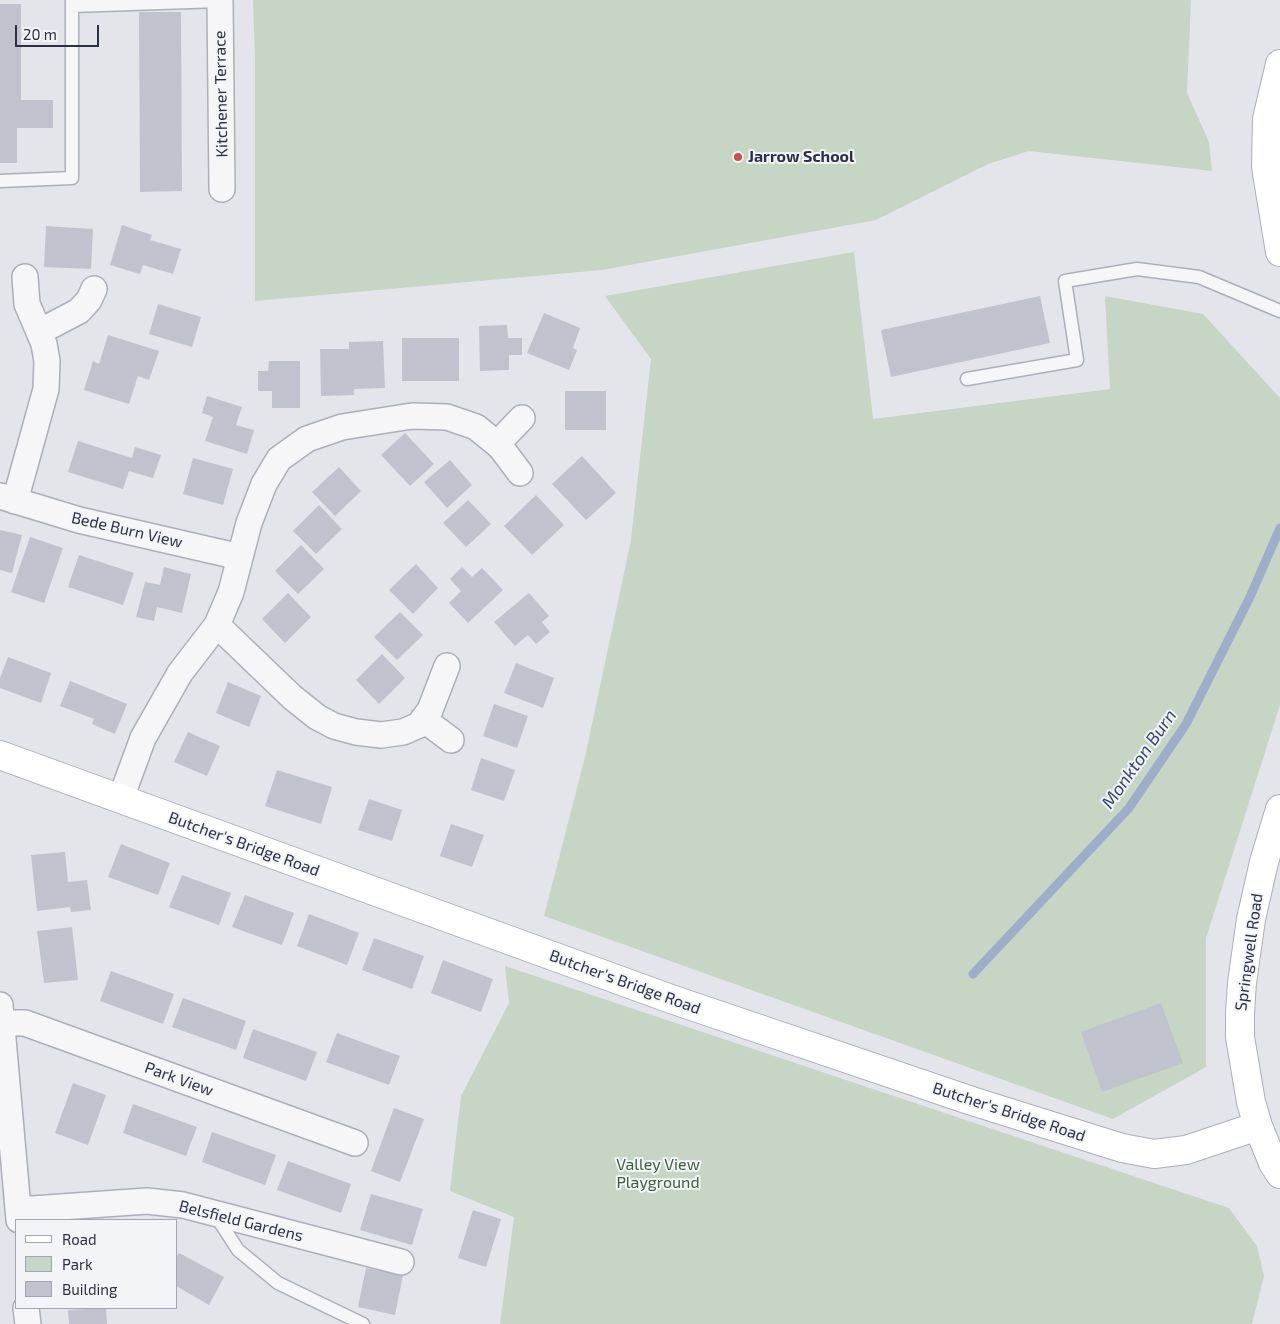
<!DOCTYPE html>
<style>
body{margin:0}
#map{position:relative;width:1280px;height:1324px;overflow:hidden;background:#e3e5eb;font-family:"Exo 2",sans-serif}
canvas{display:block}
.legend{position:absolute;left:15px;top:1219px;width:162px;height:90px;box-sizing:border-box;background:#f3f4f8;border:1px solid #a3a6b0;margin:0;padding:6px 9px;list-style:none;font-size:15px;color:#2b3043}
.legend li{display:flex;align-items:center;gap:10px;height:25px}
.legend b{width:25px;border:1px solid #a3a6b0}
.scale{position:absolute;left:15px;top:25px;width:84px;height:22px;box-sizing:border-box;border:2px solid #2b3043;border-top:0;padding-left:6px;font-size:15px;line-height:18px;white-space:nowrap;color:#2b3043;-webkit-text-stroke:4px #f3f4f8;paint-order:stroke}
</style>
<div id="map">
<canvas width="1280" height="1324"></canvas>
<ul class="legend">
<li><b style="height:6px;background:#fff"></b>Road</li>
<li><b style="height:14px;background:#c6d5c4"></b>Park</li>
<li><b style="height:14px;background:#c0c3ce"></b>Building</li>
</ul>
<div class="scale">20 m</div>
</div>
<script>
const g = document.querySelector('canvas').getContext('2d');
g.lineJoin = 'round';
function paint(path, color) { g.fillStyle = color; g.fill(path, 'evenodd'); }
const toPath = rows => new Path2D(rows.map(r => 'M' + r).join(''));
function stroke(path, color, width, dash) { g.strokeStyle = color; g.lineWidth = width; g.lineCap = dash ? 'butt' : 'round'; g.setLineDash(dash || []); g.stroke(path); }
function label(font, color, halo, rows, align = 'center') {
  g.font = font + ' "Exo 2",sans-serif'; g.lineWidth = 4; g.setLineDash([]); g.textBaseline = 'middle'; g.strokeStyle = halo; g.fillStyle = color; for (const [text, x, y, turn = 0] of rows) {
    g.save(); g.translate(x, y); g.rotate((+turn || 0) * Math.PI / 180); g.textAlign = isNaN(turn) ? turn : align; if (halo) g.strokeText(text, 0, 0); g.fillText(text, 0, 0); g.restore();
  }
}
const green = toPath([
 [253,0,1191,0,1187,93,1209,142,1212,171,1029,151,988,164,876,220,602,270,255,301,255,57],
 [854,252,873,419,1110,389,1105,296,1203,314,1280,398,1280,705,1206,938,1206,1067,1113,1119,544,916,585,757,631,540,651,359,605,296],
 [505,966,1229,1208,1257,1246,1264,1276,1252,1324,500,1324,514,1217,450,1191,461,1096,509,1003]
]);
const stream = toPath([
 [973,974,1129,808,1186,724,1250,597,1280,528]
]);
const building = toPath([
 [0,4,21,4,21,100,53,100,53,128,17,128,17,163,0,163],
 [139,12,181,12,182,191,140,192],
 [122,225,152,235,150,240,181,249,173,274,143,265,140,274,110,265],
 [46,226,93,229,91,269,44,267],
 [1040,296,1050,343,891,377,881,330],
 [158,304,201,317,192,347,149,334],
 [544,313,580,328,573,348,577,350,569,370,527,353],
 [507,325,508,338,522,338,522,355,509,355,509,370,480,371,479,326],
 [108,335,159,351,149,380,138,376,129,404,84,390,93,361,99,364],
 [402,338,459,338,459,381,402,381],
 [383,341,385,388,354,389,354,395,321,396,320,349,349,349,349,342],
 [269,361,300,361,300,408,272,408,272,391,258,391,258,371,268,371],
 [565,391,606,391,606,430,565,430],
 [207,396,242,407,236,425,254,430,247,454,205,441,213,417,202,413],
 [405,433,434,464,410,486,381,455],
 [78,441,132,458,135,447,161,455,153,478,129,471,123,489,68,472],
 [582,456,616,493,586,520,552,484],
 [193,458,233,469,223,505,183,494],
 [450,460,472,485,447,508,424,482],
 [339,467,361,491,335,516,312,492],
 [536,495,564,525,532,555,504,526],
 [468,500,491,524,466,547,443,523],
 [319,505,342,529,316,554,293,531],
 [0,530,22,535,12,573,0,570],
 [30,537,63,548,44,603,11,592],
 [301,545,324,569,298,594,275,571],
 [79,555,134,573,123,605,68,587],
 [416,564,438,588,413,614,389,590],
 [164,567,191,574,182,613,157,607,154,621,136,617,145,582,160,585],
 [462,567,472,577,482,568,503,590,468,623,449,603,461,591,450,579],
 [288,593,311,617,285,643,262,619],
 [529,593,549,616,542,622,550,632,536,644,528,635,515,646,494,622],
 [400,612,423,635,397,660,374,637],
 [382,654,405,678,379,704,356,680],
 [8,657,51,673,41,703,0,688,0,678],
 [516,663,554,678,543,708,504,693],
 [70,681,127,704,115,734,92,724,94,719,60,706],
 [228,682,261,696,249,727,216,713],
 [494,704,528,716,517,748,483,736],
 [188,732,220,746,207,776,174,762],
 [481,758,515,770,504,801,471,790],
 [277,770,332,787,321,824,265,806],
 [369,799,402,810,392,841,358,830],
 [451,824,484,835,472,867,440,856],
 [121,844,170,863,158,895,108,877],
 [65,852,68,882,87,880,91,910,71,912,70,907,37,911,31,855],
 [182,875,231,893,219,925,169,907],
 [245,895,294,913,282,945,232,927],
 [309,914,359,933,347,965,297,946],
 [72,927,78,980,44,983,37,931],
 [374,938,424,956,412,989,362,970],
 [443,960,493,979,481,1012,431,993],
 [111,971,174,994,163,1024,100,1001],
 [183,998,246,1021,236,1050,172,1027],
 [1161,1003,1183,1063,1102,1092,1081,1032],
 [253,1029,317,1052,306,1081,243,1058],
 [337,1033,400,1056,389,1085,326,1062],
 [73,1083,106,1095,88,1145,55,1133],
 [133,1104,197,1127,186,1156,123,1133],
 [394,1108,424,1119,400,1182,371,1171],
 [212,1132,276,1155,265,1185,202,1162],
 [288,1161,351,1184,341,1213,277,1190],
 [371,1194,423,1209,412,1245,360,1230],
 [473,1210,501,1219,486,1267,458,1258],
 [179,1253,224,1277,209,1305,176,1286,176,1258],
 [366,1268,403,1275,395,1315,358,1307],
 [106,1308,107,1324,69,1324,68,1310]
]);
const lane = toPath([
 [72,6,220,1],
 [0,181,72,178,72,0],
 [967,379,1077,360,1065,281,1137,269,1199,277,1280,311],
 [216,1216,238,1250,278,1283,363,1324]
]);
const street = toPath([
 [220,0,222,189],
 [25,277,27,304,39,332,79,311,89,300,94,289],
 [520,473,502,449,497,444,522,418],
 [0,496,79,520,240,557],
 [15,501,46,389,47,361,44,344,39,332],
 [217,625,292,697,317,717,334,726,356,732,381,735,403,732,419,725,430,710,447,666],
 [423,719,451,740],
 [121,798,143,738,180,673,217,625,231,592,249,523,264,484,279,459,307,439,342,427,412,416,447,417,476,427,497,444],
 [0,1005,19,1220],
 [2,1023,25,1023,355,1143],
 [18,1210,147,1201,183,1205,401,1262],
 [26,1308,28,1324]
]);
const secondary = toPath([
 [1280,64,1267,119,1266,167,1280,252],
 [0,755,671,999,972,1101,1122,1148,1154,1154,1186,1150,1258,1126],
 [1280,809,1264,862,1251,919,1242,983,1240,1012,1240,1037,1251,1102,1258,1126,1273,1163,1280,1174]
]);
const markers = [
 [738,157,5,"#cd4e4b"]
];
const streetNames = [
 ["Kitchener Terrace",221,94,-91],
 ["Bede Burn View",127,530,13],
 ["Butcher's Bridge Road",244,844,20],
 ["Springwell Road",1249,952,-82],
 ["Butcher's Bridge Road",625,982,20],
 ["Park View",179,1079,20],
 ["Butcher's Bridge Road",1009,1112,18],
 ["Belsfield Gardens",241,1221,14]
];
const poiNames = [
 ["Jarrow School",748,157]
];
const parkNames = [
 ["Valley View",658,1165],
 ["Playground",658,1183]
];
const waterNames = [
 ["Monkton Burn",1139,759,-55]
];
paint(green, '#c6d5c4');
stroke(stream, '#9facca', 9);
paint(building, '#c0c3ce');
stroke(lane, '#acafb9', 15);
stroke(street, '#acafb9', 28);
stroke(secondary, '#acafb9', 30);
stroke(lane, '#f6f6f9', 12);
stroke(street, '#f6f6f9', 25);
stroke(secondary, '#fff', 28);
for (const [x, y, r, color] of markers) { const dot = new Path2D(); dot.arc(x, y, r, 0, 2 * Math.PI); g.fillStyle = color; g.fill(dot); stroke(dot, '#f3f4f8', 2); }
label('16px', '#2b3043', '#f3f4f8', streetNames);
label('bold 16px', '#2b3043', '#f3f4f8', poiNames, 'left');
label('16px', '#395f38', '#f3f4f8', parkNames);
label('italic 18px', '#354777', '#f3f4f8', waterNames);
</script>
